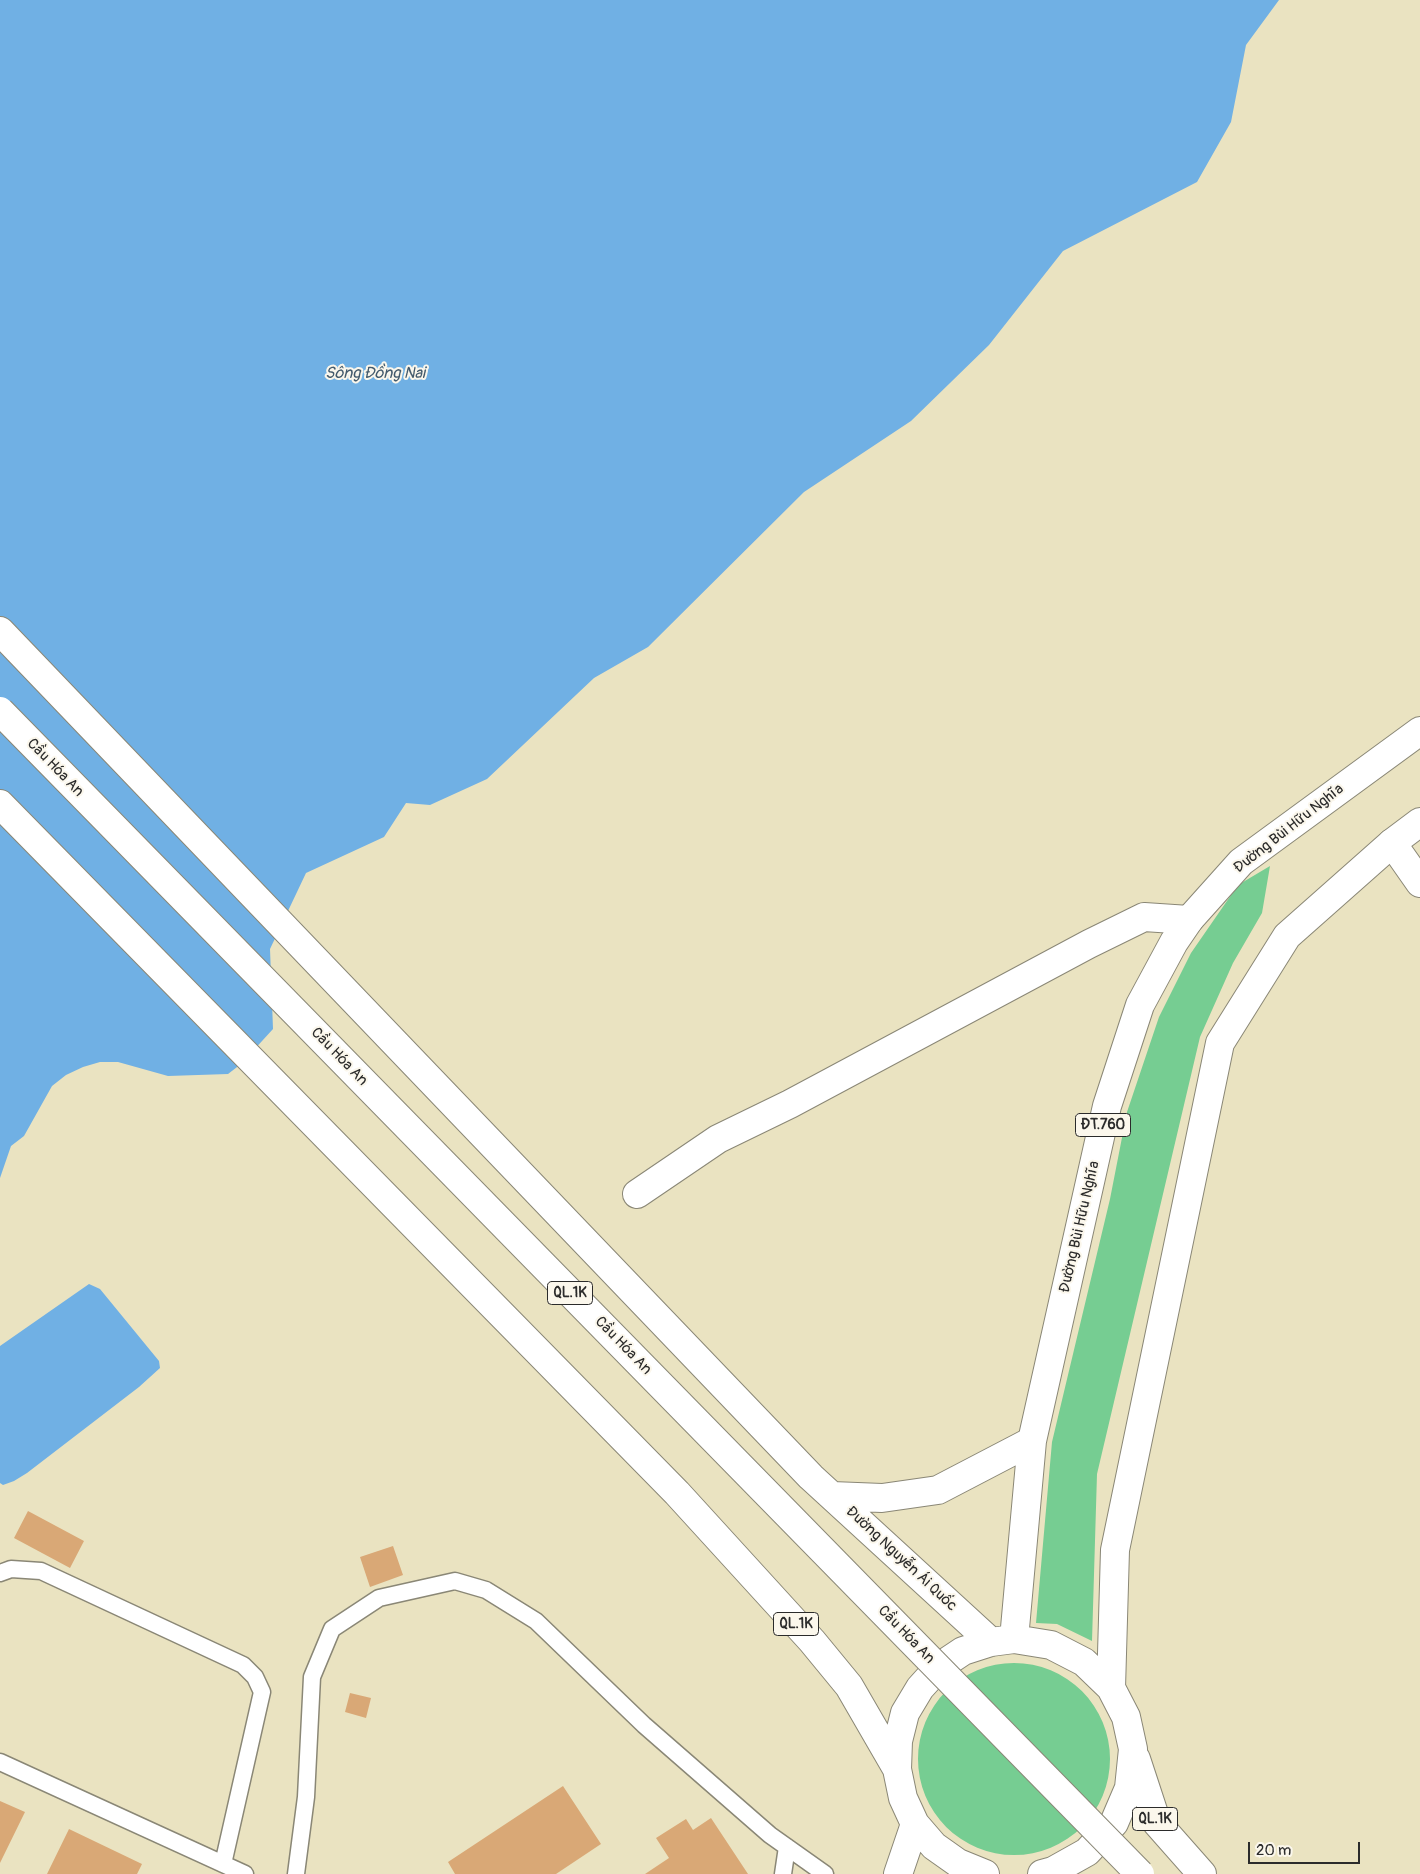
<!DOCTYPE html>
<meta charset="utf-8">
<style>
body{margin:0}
#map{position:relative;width:1420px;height:1874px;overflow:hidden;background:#eae3c1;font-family:Pangolin,sans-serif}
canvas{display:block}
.scale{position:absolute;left:1248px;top:1842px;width:112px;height:22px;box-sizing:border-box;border:2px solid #2b2b2b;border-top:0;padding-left:6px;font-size:15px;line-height:18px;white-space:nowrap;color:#2b2b2b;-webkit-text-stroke:4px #fbf7ec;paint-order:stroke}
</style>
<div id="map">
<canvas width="1420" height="1874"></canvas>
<div class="scale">20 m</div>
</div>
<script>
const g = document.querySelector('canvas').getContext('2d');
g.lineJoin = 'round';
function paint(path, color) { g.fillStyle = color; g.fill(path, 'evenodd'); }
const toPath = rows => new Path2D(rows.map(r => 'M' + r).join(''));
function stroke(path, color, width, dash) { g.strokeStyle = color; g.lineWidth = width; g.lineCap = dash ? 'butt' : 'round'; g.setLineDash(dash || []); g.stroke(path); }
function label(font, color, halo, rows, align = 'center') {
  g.font = font + ' Pangolin,sans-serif'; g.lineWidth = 4; g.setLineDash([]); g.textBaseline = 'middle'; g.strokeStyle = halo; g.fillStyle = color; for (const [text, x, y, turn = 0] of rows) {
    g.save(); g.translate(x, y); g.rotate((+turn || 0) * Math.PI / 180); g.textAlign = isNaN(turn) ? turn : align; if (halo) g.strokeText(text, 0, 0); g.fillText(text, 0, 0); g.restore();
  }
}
const green = toPath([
 [1270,866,1262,913,1233,963,1200,1037,1097,1474,1092,1641,1057,1624,1036,1623,1052,1442,1110,1199,1127,1112,1159,1017,1191,953,1238,885],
 '918 1759a96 96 0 1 1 192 0a96 96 0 1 1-192 0Z'
]);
const water = toPath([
 [0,0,1279,0,1246,45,1231,122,1197,182,1063,251,989,345,911,421,804,492,648,647,594,678,487,779,430,805,406,803,384,837,306,873,270,949,273,1029,241,1064,228,1074,168,1076,118,1062,100,1062,83,1067,66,1075,52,1086,24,1136,11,1146,0,1178],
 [89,1284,100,1289,159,1361,160,1368,139,1387,27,1473,14,1481,3,1485,0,1483,0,1346]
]);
const building = toPath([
 [28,1511,84,1541,70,1568,14,1538],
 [393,1546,403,1575,370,1587,360,1557],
 [350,1693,371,1698,366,1718,345,1712],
 [563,1786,601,1844,556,1874,455,1874,448,1862],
 [0,1801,25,1812,0,1863],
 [711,1818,748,1874,645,1874,669,1858,656,1838,686,1819,693,1830],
 [69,1829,142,1864,137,1874,47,1874]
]);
const service = toPath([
 [0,1573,11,1569,41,1571,243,1665,255,1677,262,1692,223,1864],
 [0,1762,245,1874],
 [296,1874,306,1797,312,1677,332,1629,379,1598,455,1581,486,1590,536,1621,644,1725,770,1835,825,1874],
 [783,1874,787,1847]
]);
const minor = toPath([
 [1392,843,1420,883],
 [637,1194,718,1139,790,1104,1089,944,1144,917,1189,920]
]);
const primary = toPath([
 [0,631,811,1477,991,1642],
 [0,804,677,1493,812,1641,849,1686,897,1769],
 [832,1496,882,1498,938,1490,1032,1441],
 [1014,1639,1032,1441,1107,1106,1140,1005,1174,942,1189,920,1241,862,1420,731],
 [1111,1688,1115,1550,1220,1043,1287,936,1392,843,1420,822],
 [1136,1759,1157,1823,1202,1874],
 [898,1874,915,1824],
 [985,1874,958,1863,934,1846,915,1824,903,1798,897,1769,898,1741,905,1713,920,1688,939,1667,963,1651,991,1642,1014,1639,1051,1645,1084,1662,1111,1688,1126,1717,1133,1749,1129,1788,1114,1823,1087,1852,1053,1871,1042,1874]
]);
const primaryBridge = toPath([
 [0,711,1140,1874]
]);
const shields = [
 [1103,1125,55],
 [570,1293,45],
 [796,1624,45],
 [1155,1819,45]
];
const shieldNames = [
 ["ĐT.760",1103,1125],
 ["QL.1K",570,1293],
 ["QL.1K",796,1624],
 ["QL.1K",1155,1819]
];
const streetNames = [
 ["Cầu Hóa An",55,768,46],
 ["Đường Bùi Hữu Nghĩa",1289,829,-38],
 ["Cầu Hóa An",339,1057,46],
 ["Đường Bùi Hữu Nghĩa",1080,1227,-77],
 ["Cầu Hóa An",623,1346,46],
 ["Đường Nguyễn Ái Quốc",901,1559,43],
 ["Cầu Hóa An",906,1635,46]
];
const waterNames = [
 ["Sông Đồng Nai",375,374]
];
paint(green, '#76cd92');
paint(water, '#70b0e4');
paint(building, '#d9a876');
stroke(service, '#8a8776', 19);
stroke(minor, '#8a8776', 30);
stroke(primary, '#8a8776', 30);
stroke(service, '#fff', 16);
stroke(minor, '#fff', 28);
stroke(primary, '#fff', 28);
stroke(primaryBridge, '#8a8776', 30, []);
stroke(primaryBridge, '#fff', 28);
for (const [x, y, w] of shields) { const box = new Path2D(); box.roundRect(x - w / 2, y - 11.5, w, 23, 4); g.fillStyle = '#fbf7ec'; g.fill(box); stroke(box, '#2b2b2b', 1); }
label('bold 14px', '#2b2b2b', null, shieldNames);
label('15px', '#2b2b2b', '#fbf7ec', streetNames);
label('italic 16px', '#435a6c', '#fbf7ec', waterNames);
</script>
